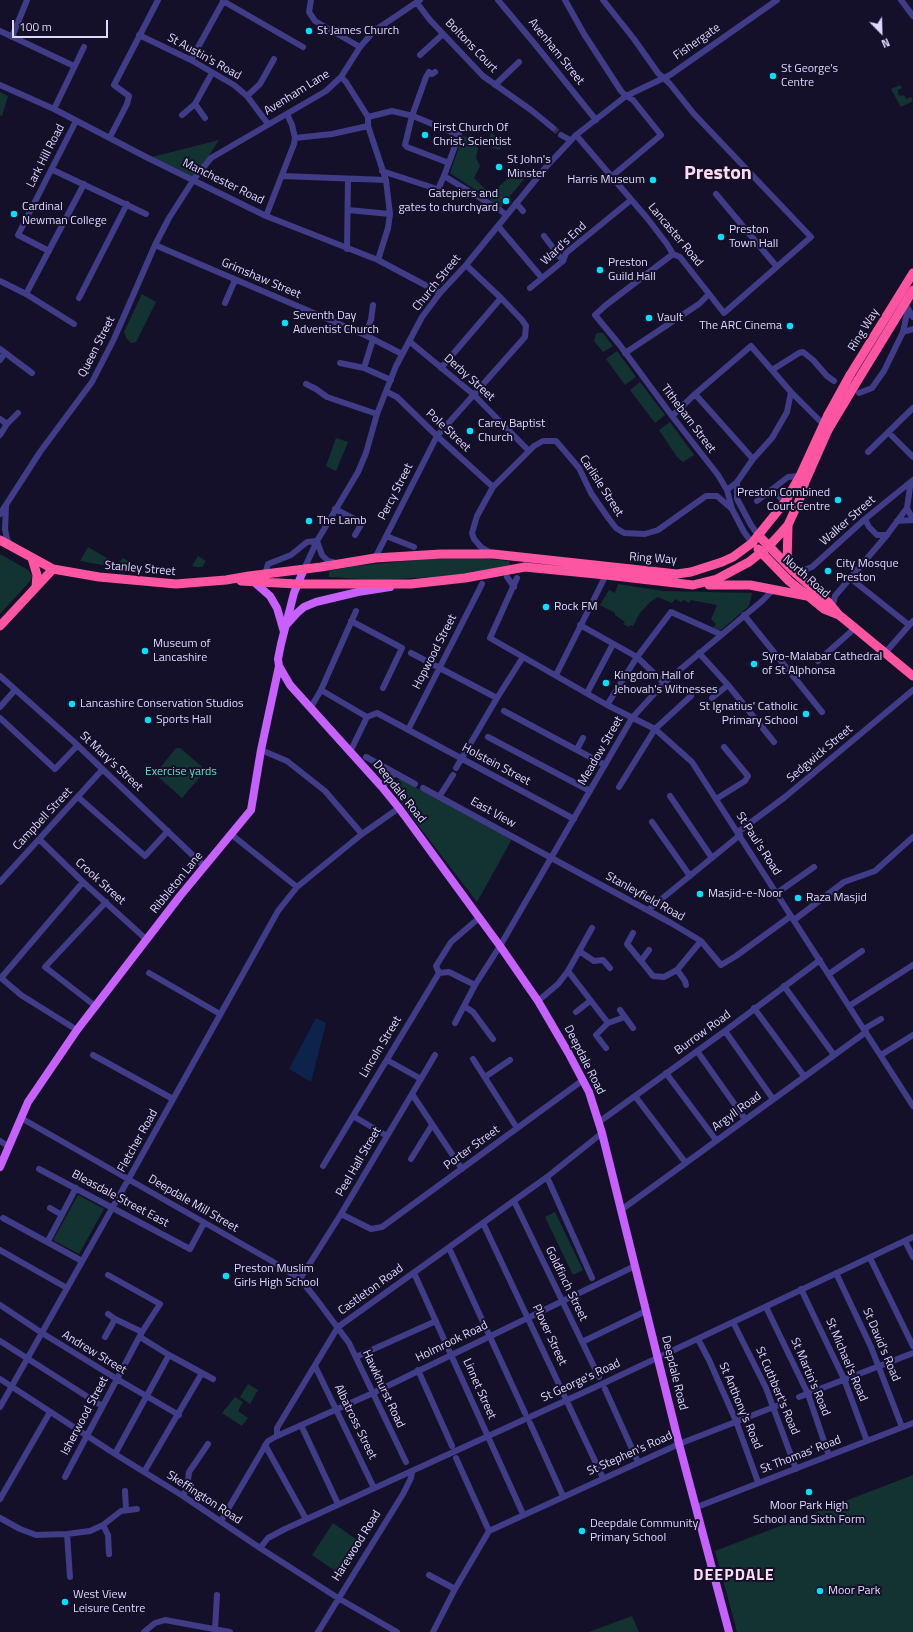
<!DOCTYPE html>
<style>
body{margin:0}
#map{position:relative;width:913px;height:1632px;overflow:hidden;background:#151029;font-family:"Titillium Web",sans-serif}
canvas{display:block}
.north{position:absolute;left:861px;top:12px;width:40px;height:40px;-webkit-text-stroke:3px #151029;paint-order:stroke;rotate:157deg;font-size:11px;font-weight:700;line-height:16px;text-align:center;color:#ded9ff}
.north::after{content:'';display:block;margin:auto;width:14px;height:18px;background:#ded9ff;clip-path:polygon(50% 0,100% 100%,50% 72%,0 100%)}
.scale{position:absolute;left:12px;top:20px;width:96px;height:18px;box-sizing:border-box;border:2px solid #ded9ff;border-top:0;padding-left:5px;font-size:12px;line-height:14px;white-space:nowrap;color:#ded9ff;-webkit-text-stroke:3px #151029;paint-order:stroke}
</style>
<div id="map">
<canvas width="913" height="1632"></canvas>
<div class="north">N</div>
<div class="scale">100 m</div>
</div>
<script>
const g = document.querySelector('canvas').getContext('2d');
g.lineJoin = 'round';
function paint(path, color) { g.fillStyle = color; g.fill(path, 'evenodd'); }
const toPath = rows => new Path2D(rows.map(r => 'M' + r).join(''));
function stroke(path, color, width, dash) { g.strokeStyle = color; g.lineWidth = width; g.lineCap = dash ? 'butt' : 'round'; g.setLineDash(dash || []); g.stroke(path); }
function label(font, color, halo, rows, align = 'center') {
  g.font = font + ' "Titillium Web",sans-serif'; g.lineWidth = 4; g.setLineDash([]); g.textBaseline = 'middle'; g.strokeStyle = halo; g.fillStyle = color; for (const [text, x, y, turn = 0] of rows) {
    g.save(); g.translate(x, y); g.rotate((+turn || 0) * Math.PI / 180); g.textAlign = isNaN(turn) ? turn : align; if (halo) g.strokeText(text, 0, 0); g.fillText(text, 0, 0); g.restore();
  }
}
const green = toPath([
 [900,85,902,88,898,90,898,94,901,96,904,95,906,99,911,97,913,101,901,107,891,89],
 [0,92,8,96,2,116,0,115],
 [491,133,506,142,499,150,485,146],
 [463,136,475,139,478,149,476,158,480,166,474,178,490,194,517,171,525,178,501,207,450,173],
 [219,140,194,179,148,158],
 [142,294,156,302,136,342,131,343,126,338,124,332],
 [599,333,603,333,613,346,603,352,594,341,596,334],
 [617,351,636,377,625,385,606,359],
 [640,382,665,415,655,423,630,390],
 [670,422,694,455,683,462,677,457,659,430],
 [336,438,348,442,336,471,326,466],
 [88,547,117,564,118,564,123,558,138,567,137,569,126,569,80,561],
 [0,554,28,570,32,575,31,580,0,614],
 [198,556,206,561,202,567,196,567,192,566],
 [445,557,470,557,509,561,510,565,474,573,431,577,378,580,329,577,329,571,356,566],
 [618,584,663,591,752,593,749,606,721,630,713,628,716,624,711,619,717,605,691,600,689,603,684,600,681,602,675,599,672,603,658,597,650,602,640,613,633,626,630,625,629,627,623,624,625,622,615,615,615,613,600,605,609,590,615,593],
 [176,748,180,748,206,770,182,798,155,774],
 [400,779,512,839,477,902,392,791,393,783],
 [78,1195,104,1209,79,1254,53,1240],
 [555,1212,583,1270,573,1275,545,1217],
 [248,1384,258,1390,250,1404,240,1397],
 [235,1397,243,1402,238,1411,248,1418,242,1426,222,1413],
 [913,1475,913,1632,737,1632,715,1551],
 [333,1523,360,1542,338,1573,312,1555],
 [632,1616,639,1632,589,1632]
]);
const water = toPath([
 [316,1018,326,1023,311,1082,289,1069]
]);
const minorTunnel = toPath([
 [553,128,561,135]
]);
const minor = toPath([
 [311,0,309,12,315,21,360,47],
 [498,0,534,43,596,120],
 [565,0,584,34,621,91,626,96,633,100,661,135,611,177],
 [901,0,913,16],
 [223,1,303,47],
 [417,3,430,20,483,76,531,110,553,128],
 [0,31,74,66],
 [139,35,191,60,234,85,247,96,268,124],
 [12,37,27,0],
 [420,55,443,34],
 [191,60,224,0],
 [435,72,432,74,429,72,426,77,412,116,405,145,407,147,449,163],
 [341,77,346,82,368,117,368,126,386,180,390,214,388,228,378,260],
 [0,85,54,109,148,158,266,216,378,260,440,293],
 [495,85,519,62],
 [247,96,260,84,274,59],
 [195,104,212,73],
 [54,109,84,47],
 [182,115,195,104,205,118],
 [368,117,392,111,413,116,459,135,444,176,439,187,437,189,382,171],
 [561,135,570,140],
 [576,135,647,218,667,244,673,254,680,257,724,313,811,237,694,114,670,84,658,73,634,39,603,0],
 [110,137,127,104,129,96,114,85,158,0],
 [295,138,332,134,368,126],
 [53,170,146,214],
 [282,176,386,180],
 [444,176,500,210,506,215],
 [716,194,777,267],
 [516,203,523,211],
 [348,210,390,214],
 [266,216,294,144,295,138,292,125,287,114],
 [498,226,542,278],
 [544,236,563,261],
 [155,245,365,335,402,354],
 [347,249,348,179],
 [49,251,18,235,76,121],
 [673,254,606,305,595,315,619,344,672,416,718,475,727,490,732,509,744,532,752,543],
 [0,281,26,294,74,324],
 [530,288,563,261,566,253,631,200],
 [26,294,84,184],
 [79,298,127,204],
 [225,303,235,280],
 [907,307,913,317],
 [903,332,913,329],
 [365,335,371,320,373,305],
 [409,341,473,394,529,451],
 [0,349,32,373],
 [625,353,699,304,709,294],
 [0,360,5,353],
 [340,363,364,368,391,380],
 [364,368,373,339],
 [441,368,501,298],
 [772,370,799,353,803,352,813,360,827,376,834,381],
 [306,384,316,389,327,397,377,414],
 [387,392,397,397,437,436,493,487],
 [859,393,872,388,884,371,903,332,908,309],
 [695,394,753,459],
 [672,416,695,394,751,346,791,392,823,424],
 [0,419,7,424],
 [888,432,913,457],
 [0,435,7,424,18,413],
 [868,452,913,408],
 [737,482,737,499,751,525,758,535],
 [913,484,910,487,907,508,913,520],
 [727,490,737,482,753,459,772,438,787,412,791,392],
 [772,490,785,502],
 [757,501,788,477,800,476],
 [6,506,5,529,7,539,10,545],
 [335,509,362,523,355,535],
 [0,514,40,452,92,382,114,339,155,245,169,218,194,179,211,158,326,91,341,77,360,47,374,31,420,0],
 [865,519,869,527,877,535,887,535],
 [897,521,913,520],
 [386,536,414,547],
 [491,553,481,547,474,539,472,533,477,516,493,487,534,446,543,441,556,441,579,468,591,493,609,519,616,528,624,533,645,534,658,530,706,496,717,496,732,509],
 [375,558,437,436,525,337,526,326,522,320,501,298,466,265],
 [304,569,317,541,358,472,366,453,377,414,396,366,422,317,440,293,466,265,546,167,576,135,626,96,670,75,777,0],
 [794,572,804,570,812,567,865,519,913,480],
 [265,574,268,564,291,555,307,542,317,541,322,555,328,561,336,563],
 [507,577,514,587],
 [517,578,490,638,607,705,655,729,692,762,913,1106],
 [850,578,909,625],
 [832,608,835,596,887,535,907,508],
 [744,615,822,712],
 [351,621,402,648,383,688],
 [580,625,637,657,664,683],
 [411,653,497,698],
 [699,653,728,685,774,742],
 [885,653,913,621],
 [818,661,855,628],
 [556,675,606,575],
 [0,676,73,741,205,867],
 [321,690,367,717,377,713,574,819],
 [587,693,613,644],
 [712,698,728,685],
 [607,705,637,657,671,612,720,634],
 [0,707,15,690],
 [311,707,321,690,356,611],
 [504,711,605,765],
 [0,718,55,769,77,746],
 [408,730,482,584],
 [488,737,590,791],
 [577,749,583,738],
 [261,750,287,761,325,791,362,834],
 [350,752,367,717],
 [366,757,415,784],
 [456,768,497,698,523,657],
 [382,787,395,773],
 [619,787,655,729,691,696],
 [423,788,671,923,701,941,721,965,736,956,791,916],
 [670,796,712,858],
 [78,797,145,856,168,831],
 [439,797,453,775],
 [716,799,745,781,748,776,724,747],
 [652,822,690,876],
 [738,832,785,797,913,690],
 [232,835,297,887],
 [39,839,83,882,147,940],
 [0,882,102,770],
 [777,893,814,867],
 [648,910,740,835],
 [794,920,844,882,875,871,913,837],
 [633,933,627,944,641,961,649,950],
 [579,951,594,961,603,960,610,968],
 [641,961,653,976,664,977,677,970,701,941],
 [677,970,685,981,686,985],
 [568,971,608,1023],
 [149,973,220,1014],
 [439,973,436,966,451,942,479,918],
 [829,974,862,951],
 [0,977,21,995,77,1030],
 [1,978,83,882],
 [784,986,834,1055],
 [538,1001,558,984,568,971,592,928],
 [94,1005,45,967,106,902],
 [464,1006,473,1012,493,1039],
 [849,1006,913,965],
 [754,1008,804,1076],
 [620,1010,633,1028],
 [576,1012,590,1001],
 [455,1023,475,985,500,946,632,718,664,683,762,601,770,593,775,590],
 [864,1029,881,1019],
 [725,1031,773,1099],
 [606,1048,596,1035,608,1023,625,1017],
 [697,1051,745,1119],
 [93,1055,173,1099],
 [881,1055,913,1035],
 [473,1059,517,1128],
 [387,1060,421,1079],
 [666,1073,716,1140],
 [485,1077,510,1060],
 [412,1094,462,1169],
 [635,1096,685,1162],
 [353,1116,387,1136],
 [21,1118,270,1260,300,1279,317,1300,349,1343,406,1462],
 [599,1122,725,1031,820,960],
 [0,1141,8,1146],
 [411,1159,432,1125],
 [323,1166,439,973,449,972,475,985],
 [39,1169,190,1249,204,1223],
 [547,1177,592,1278],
 [514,1201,599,1377],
 [50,1208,62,1215],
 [621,1210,866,1032],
 [341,1214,371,1229,382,1227,583,1080],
 [3,1218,82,1261],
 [483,1223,603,1478],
 [49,1239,76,1188],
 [905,1241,913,1257],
 [449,1248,525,1413],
 [0,1250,67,1288],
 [870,1258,913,1346],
 [414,1273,523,1514],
 [836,1273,871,1347,902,1427],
 [300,1279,341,1214,435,1055],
 [801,1289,844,1379,867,1441],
 [0,1305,42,1333,117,1379,179,1415],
 [766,1307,808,1394,829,1456],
 [108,1314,115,1319],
 [733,1322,766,1388,796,1469],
 [105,1337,115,1319,142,1332],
 [140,1337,169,1355,213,1379],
 [698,1339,709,1360,736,1421,758,1482],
 [0,1341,102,1406],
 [582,1342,646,1311],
 [356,1357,436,1321],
 [315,1366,374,1488],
 [418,1370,452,1446],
 [0,1379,115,1454,183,1496,260,1548,338,1598,397,1632],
 [605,1389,638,1462],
 [799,1397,913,1353],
 [0,1407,128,1180,278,911,297,887,362,834,399,808],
 [530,1423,563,1496],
 [301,1425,338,1504],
 [277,1436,373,1393,635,1266],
 [265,1445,306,1519],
 [115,1454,169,1355],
 [456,1458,489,1531],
 [144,1472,202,1373],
 [65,1477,142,1332,160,1304,108,1275],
 [125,1491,126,1509],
 [183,1496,187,1488,189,1472,208,1444],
 [0,1499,50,1412],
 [697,1507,913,1423],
 [0,1518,20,1529,36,1535,67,1534,90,1531,103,1525,121,1511,137,1509],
 [221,1521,268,1441,277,1436,277,1428,338,1327,547,1177,602,1133],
 [103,1525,108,1535,109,1554],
 [489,1531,679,1444,784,1403],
 [67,1534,70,1577],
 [260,1548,268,1538,285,1529,602,1384,913,1237],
 [429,1575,455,1589],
 [215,1629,217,1595],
 [144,1632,155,1623,165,1620,230,1632],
 [318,1632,403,1494,411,1478,412,1472],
 [433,1632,455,1589,489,1531]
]);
const major = toPath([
 [254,582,270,596,277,608,284,632],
 [287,624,297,613,304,607,316,602,358,592,390,587],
 [279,666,290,685,382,787,399,808,500,946,538,1001,569,1054,589,1092,602,1133,679,1444,729,1632],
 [0,1167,28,1102,77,1030,180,896,251,810,261,750,279,666,278,659,281,644,294,593,304,569]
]);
const highway = toPath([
 [850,375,913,273],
 [858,380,913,290],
 [758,535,794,572,828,602,838,614],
 [0,540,53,569,99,577,176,584,226,580,249,576,321,567,375,558,441,554,493,554,677,574,691,572,722,562,733,557,752,543,785,502,800,476,828,415],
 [758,549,789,581,808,596,824,609,839,615,855,628,913,676],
 [32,558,37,575,36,587],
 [787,565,788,525],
 [241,581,297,584,411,584,465,578,525,567,606,575,693,585,717,579,749,562,769,546,780,534,788,525,799,501,805,482,828,430],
 [709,585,750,585,807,596],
 [0,626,53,569]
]);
const highwayBridge = toPath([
 [828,415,850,375],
 [828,430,858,380]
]);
const markers = [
 [309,31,4,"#07e0fd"],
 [773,76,4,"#07e0fd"],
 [425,135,4,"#07e0fd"],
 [499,167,4,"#07e0fd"],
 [653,180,4,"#07e0fd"],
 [506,201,4,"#07e0fd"],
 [14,214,4,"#07e0fd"],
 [721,237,4,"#07e0fd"],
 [600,270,4,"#07e0fd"],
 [649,318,4,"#07e0fd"],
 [285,323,4,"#07e0fd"],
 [790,326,4,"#07e0fd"],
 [470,431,4,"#07e0fd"],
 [838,500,4,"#07e0fd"],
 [309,521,4,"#07e0fd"],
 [828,571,4,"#07e0fd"],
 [546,607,4,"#07e0fd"],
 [145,651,4,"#07e0fd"],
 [754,664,4,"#07e0fd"],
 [606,683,4,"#07e0fd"],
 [72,704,4,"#07e0fd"],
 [806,714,4,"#07e0fd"],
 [148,720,4,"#07e0fd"],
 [700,894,4,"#07e0fd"],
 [798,898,4,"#07e0fd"],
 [226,1276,4,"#07e0fd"],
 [809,1492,4,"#07e0fd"],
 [582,1531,4,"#07e0fd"],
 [820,1591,4,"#07e0fd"],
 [65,1602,4,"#07e0fd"]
];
const poiNames = [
 ["St James Church",317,31],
 ["St George's",781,69],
 ["Centre",781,83],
 ["First Church Of",433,128],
 ["Christ, Scientist",433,142],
 ["St John's",507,160],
 ["Minster",507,174],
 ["Harris Museum",645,180,"right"],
 ["Gatepiers and",498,194,"right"],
 ["gates to churchyard",498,208,"right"],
 ["Cardinal",22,207],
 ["Newman College",22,221],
 ["Preston",729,230],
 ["Town Hall",729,244],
 ["Preston",608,263],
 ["Guild Hall",608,277],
 ["Seventh Day",293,316],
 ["Adventist Church",293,330],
 ["Vault",657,318],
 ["The ARC Cinema",782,326,"right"],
 ["Carey Baptist",478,424],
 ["Church",478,438],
 ["Preston Combined",830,493,"right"],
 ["Court Centre",830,507,"right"],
 ["The Lamb",317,521],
 ["City Mosque",836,564],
 ["Preston",836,578],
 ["Rock FM",554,607],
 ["Museum of",153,644],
 ["Lancashire",153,658],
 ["Syro-Malabar Cathedral",762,657],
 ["of St Alphonsa",762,671],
 ["Kingdom Hall of",614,676],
 ["Jehovah's Witnesses",614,690],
 ["Lancashire Conservation Studios",80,704],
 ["St Ignatius' Catholic",798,707,"right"],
 ["Primary School",798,721,"right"],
 ["Sports Hall",156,720],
 ["Masjid-e-Noor",708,894],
 ["Raza Masjid",806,898],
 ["Preston Muslim",234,1269],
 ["Girls High School",234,1283],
 ["Moor Park High",809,1506,"center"],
 ["School and Sixth Form",809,1520,"center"],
 ["Deepdale Community",590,1524],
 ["Primary School",590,1538],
 ["Moor Park",828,1591],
 ["West View",73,1595],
 ["Leisure Centre",73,1609]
];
const streetNames = [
 ["Fishergate",697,42,-35],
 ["Boltons Court",471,46,46],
 ["Avenham Street",556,52,51],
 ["St Austin's Road",204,57,29],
 ["Avenham Lane",297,93,-32],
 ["Lark Hill Road",46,156,-63],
 ["Manchester Road",223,182,26],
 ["Lancaster Road",675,235,50],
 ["Ward's End",564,244,-43],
 ["Grimshaw Street",261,279,23],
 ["Church Street",437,283,-51],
 ["Ring Way",864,330,-58],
 ["Queen Street",97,347,-63],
 ["Derby Street",469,378,42],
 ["Tithebarn Street",688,419,53],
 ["Pole Street",448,431,43],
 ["Carlisle Street",601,486,57],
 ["Percy Street",396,492,-63],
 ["Walker Street",848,521,-41],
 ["Ring Way",653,559,4],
 ["Stanley Street",140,569,5],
 ["North Road",806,577,41],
 ["Hopwood Street",435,652,-63],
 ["Meadow Street",601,751,-60],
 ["Sedgwick Street",820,754,-40],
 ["St Mary's Street",111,762,43],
 ["Holstein Street",496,765,28],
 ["Deepdale Road",399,792,51],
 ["East View",493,813,29],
 ["Campbell Street",43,819,-47],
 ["St Paul's Road",758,844,57],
 ["Crook Street",100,882,42],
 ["Ribbleton Lane",177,883,-51],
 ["Stanleyfield Road",645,897,29],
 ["Burrow Road",703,1033,-36],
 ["Lincoln Street",381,1047,-59],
 ["Deepdale Road",584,1060,63],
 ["Argyll Road",737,1112,-36],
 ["Fletcher Road",138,1141,-61],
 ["Porter Street",472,1148,-36],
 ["Peel Hall Street",359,1162,-60],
 ["Bleasdale Street East",120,1199,28],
 ["Deepdale Mill Street",193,1204,30],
 ["Goldfinch Street",566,1284,64],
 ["Castleton Road",371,1290,-36],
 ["Plover Street",549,1335,65],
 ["Holmrook Road",452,1342,-26],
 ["St David's Road",881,1345,67],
 ["Andrew Street",94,1353,31],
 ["St Michael's Road",846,1360,67],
 ["Deepdale Road",674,1373,76],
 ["St Martin's Road",810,1377,67],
 ["St George's Road",581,1381,-25],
 ["Hawkhurst Road",383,1389,65],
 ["Linnet Street",479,1389,66],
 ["St Cuthbert's Road",777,1391,67],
 ["St Anthony's Road",740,1406,67],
 ["Isherwood Street",85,1416,-62],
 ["Albatross Street",355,1422,64],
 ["St Stephen's Road",630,1454,-24],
 ["St Thomas' Road",801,1455,-21],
 ["Skeffington Road",204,1498,33],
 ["Harewood Road",357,1546,-58]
];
const parkNames = [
 ["Exercise yards",181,772]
];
const districtNames = [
 ["DEEPDALE",734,1576]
];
const townNames = [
 ["Preston",718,174]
];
paint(green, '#133332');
paint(water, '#0d234b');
stroke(minorTunnel, '#332e49', 6, [6, 3]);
stroke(minor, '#403c87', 6);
stroke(major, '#c661fe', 8);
stroke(highway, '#fe55a3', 9);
stroke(highwayBridge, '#fe55a3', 9);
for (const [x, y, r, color] of markers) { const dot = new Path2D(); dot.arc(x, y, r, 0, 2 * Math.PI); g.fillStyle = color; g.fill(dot); stroke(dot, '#151029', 1.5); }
label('12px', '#ded9ff', '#151029', poiNames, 'left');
label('12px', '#ded9ff', '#151029', streetNames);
label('12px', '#64e0c3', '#151029', parkNames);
g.letterSpacing = '1px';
label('bold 16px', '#ffdbf1', '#151029', districtNames);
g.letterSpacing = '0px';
label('bold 20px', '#ffdbf1', '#151029', townNames);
</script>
